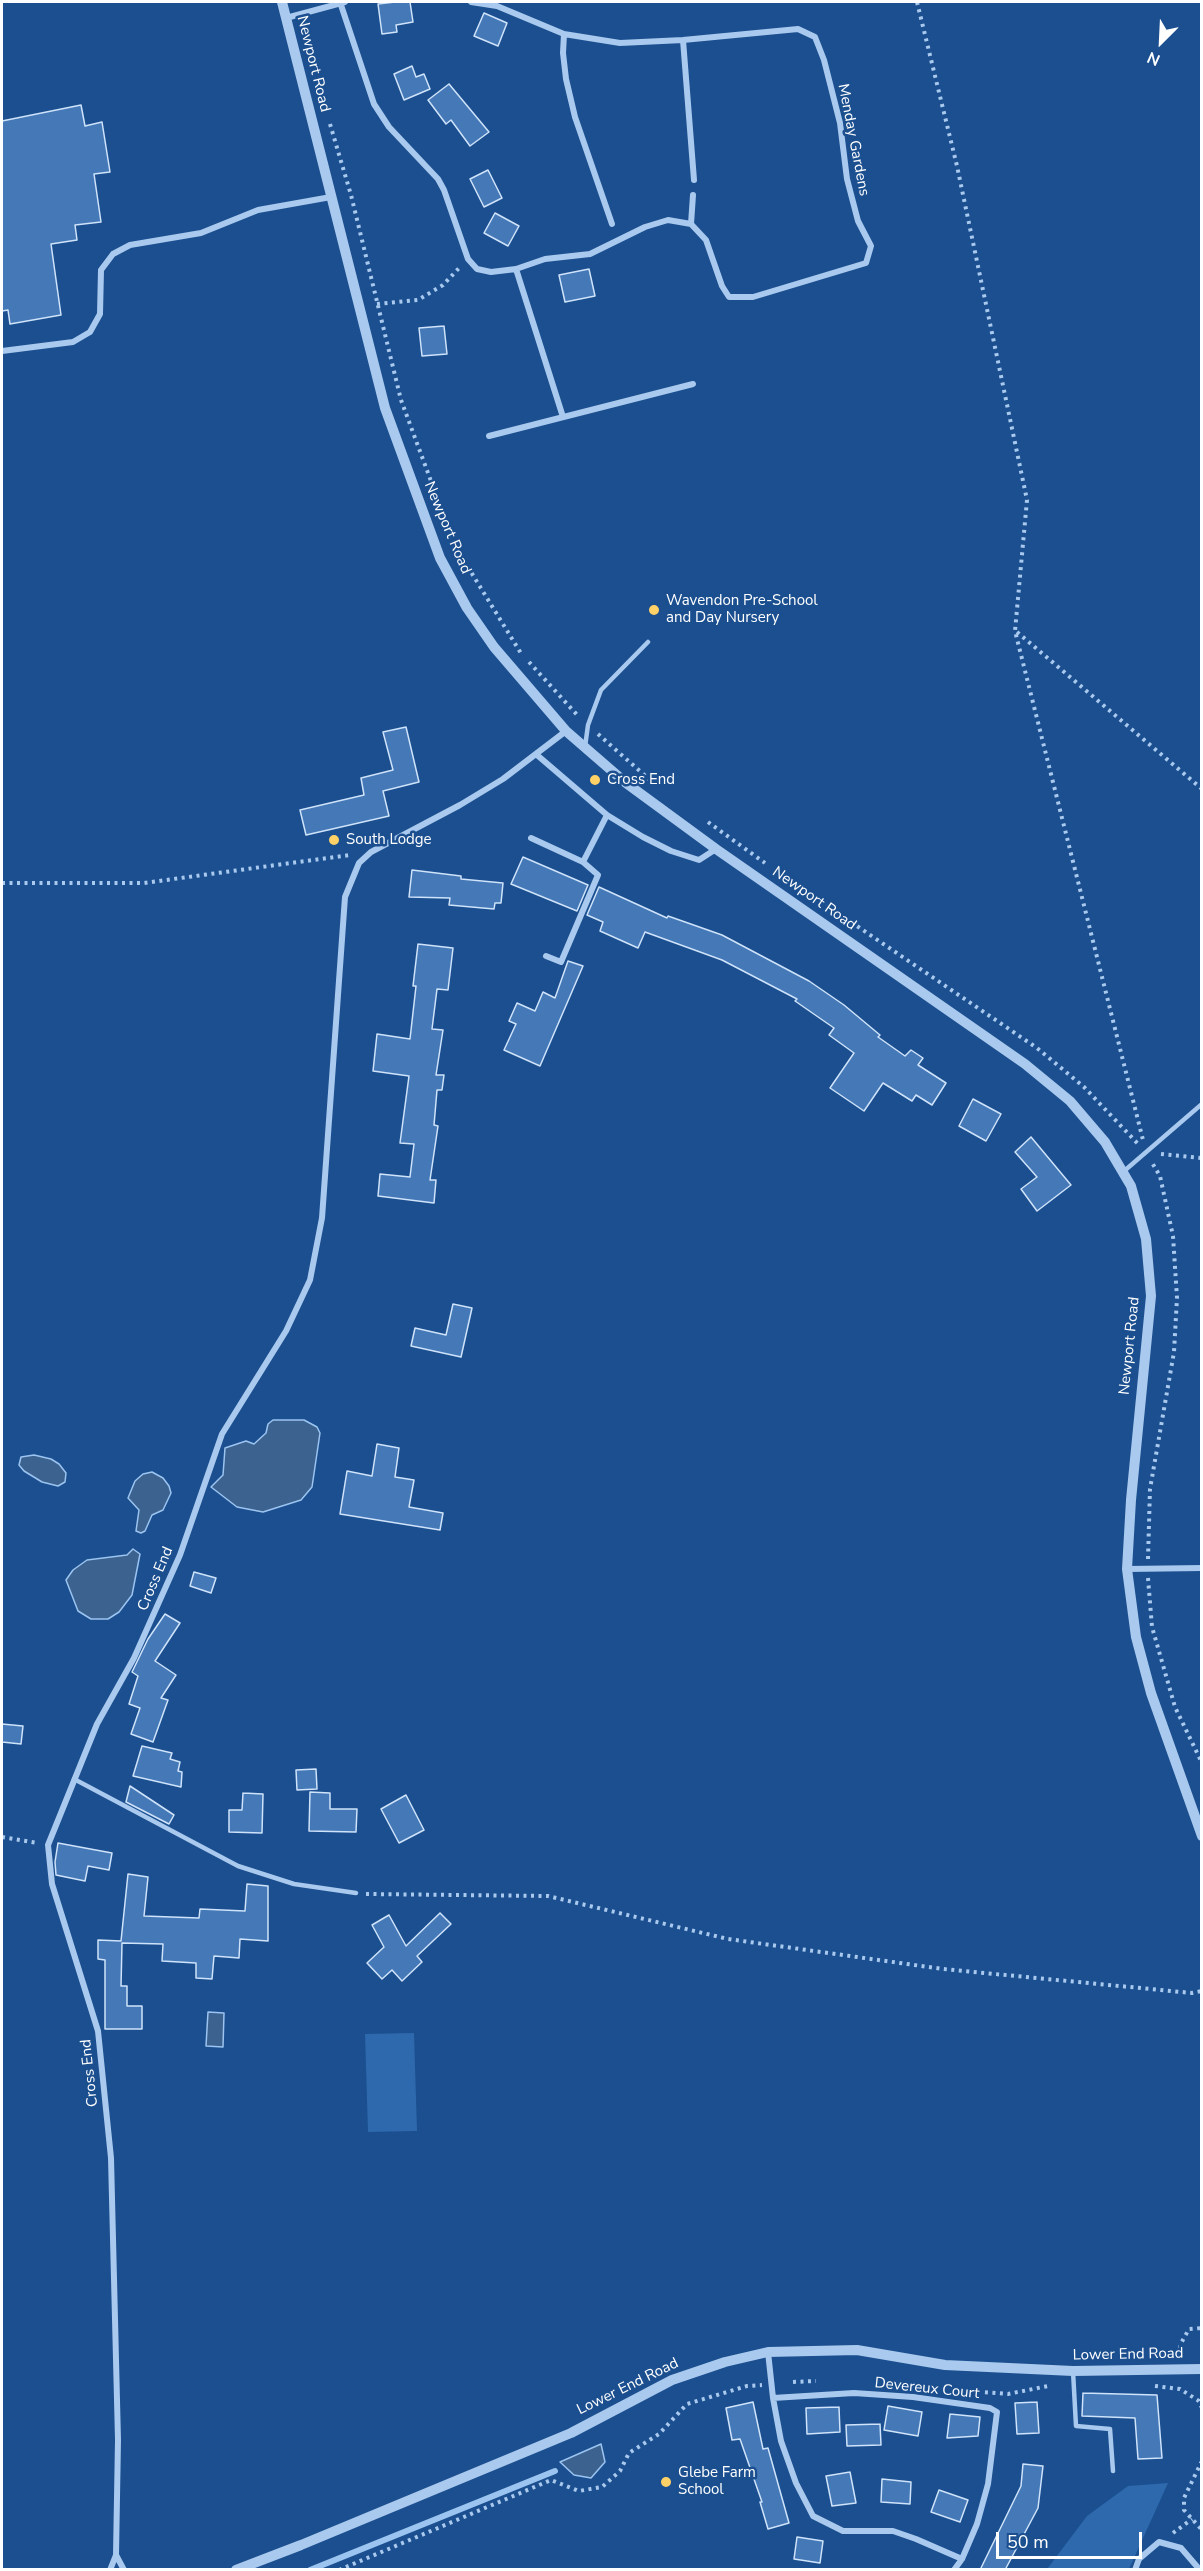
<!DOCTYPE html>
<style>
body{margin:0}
#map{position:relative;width:1203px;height:2571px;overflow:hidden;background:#1b4f8f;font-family:"Nunito Sans",sans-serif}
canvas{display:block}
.frame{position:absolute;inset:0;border:3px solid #fff;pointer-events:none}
.north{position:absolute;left:1131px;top:12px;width:60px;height:60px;-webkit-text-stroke:4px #1b4f8f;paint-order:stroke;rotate:204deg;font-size:16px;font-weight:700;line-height:24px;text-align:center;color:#fff}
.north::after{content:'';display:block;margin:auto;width:21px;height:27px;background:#fff;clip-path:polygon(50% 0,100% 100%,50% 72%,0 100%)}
.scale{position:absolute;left:996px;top:2532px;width:146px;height:27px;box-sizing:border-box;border:3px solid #fff;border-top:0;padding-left:8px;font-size:18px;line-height:21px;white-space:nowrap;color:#fff;-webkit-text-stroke:4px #1b4f8f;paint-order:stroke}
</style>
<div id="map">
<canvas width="1203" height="2571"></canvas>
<div class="frame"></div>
<div class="north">N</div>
<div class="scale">50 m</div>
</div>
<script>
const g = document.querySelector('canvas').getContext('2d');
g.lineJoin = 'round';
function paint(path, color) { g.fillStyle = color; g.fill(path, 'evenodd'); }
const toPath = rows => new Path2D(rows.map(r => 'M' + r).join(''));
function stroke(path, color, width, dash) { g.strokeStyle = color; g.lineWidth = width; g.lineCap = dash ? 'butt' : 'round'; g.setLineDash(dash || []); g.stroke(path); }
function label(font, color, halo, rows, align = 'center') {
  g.font = font + ' "Nunito Sans",sans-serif'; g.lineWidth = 5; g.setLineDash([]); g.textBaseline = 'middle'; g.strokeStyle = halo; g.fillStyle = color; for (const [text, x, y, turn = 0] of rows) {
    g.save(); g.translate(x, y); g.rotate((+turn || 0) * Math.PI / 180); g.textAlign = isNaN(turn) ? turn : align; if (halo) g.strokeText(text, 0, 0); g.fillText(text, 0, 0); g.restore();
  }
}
const green = toPath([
 [414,2033,417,2131,368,2132,365,2034],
 [1168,2483,1129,2569,1047,2569,1087,2516,1128,2486]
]);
const water = toPath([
 [273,1420,304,1420,317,1427,320,1433,312,1487,301,1500,263,1512,237,1507,211,1487,223,1475,225,1448,246,1441,254,1444,266,1433,268,1424,273,1420],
 [34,1455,51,1459,59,1464,66,1473,65,1482,58,1486,42,1482,24,1471,19,1465,21,1457,34,1455],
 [152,1472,163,1478,169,1486,171,1493,163,1510,152,1515,145,1531,141,1533,136,1531,139,1510,128,1498,135,1481,143,1474,152,1472],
 [133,1549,140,1554,132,1595,119,1612,108,1619,91,1619,78,1611,66,1580,73,1570,87,1560,127,1555,133,1549],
 [208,2012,224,2013,223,2047,206,2046,208,2012],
 [601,2444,605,2462,591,2478,574,2475,560,2462,601,2444]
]);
const stream = toPath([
 [310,2570,555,2471]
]);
const building = toPath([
 [395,2,410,2,413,22,396,25,397,32,382,34,378,4,395,2],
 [484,13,507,23,498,46,474,36,484,13],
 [412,66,416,77,424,74,430,89,404,100,394,74,412,66],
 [449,84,489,132,470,146,451,120,446,124,428,100,449,84],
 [81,105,85,126,102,122,110,172,94,174,101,222,75,225,77,240,51,244,61,315,10,324,8,310,2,311,2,121,81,105],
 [488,170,502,198,484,207,470,179,488,170],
 [495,213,519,226,508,246,484,233,495,213],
 [589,269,595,296,565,302,559,275,589,269],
 [444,326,447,354,422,356,419,328,444,326],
 [406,727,419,782,383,791,389,816,306,835,300,810,364,795,361,778,393,770,383,732,406,727],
 [523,857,588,885,577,911,511,884,523,857],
 [412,870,461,876,461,879,503,883,501,903,495,903,494,909,449,905,450,898,409,897,412,870],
 [599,887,667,918,668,916,722,935,809,981,844,1005,880,1035,878,1037,905,1056,911,1050,923,1058,918,1065,946,1083,932,1105,916,1095,912,1101,883,1083,864,1111,830,1088,854,1053,829,1035,834,1028,795,1001,797,999,722,960,645,932,638,948,600,931,603,922,587,915,599,887],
 [418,944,453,948,448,990,437,989,432,1029,443,1030,436,1075,444,1075,442,1090,437,1090,434,1125,438,1126,430,1180,436,1180,434,1203,378,1196,380,1174,410,1177,414,1144,400,1143,409,1076,373,1071,377,1034,410,1039,416,986,413,986,418,944],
 [568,961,583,966,540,1066,504,1050,516,1024,509,1021,517,1003,535,1011,543,992,555,998,568,961],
 [973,1099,1001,1114,986,1141,959,1126,973,1099],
 [1031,1137,1071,1185,1037,1211,1021,1189,1037,1177,1015,1152,1031,1137],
 [453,1304,472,1308,461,1357,411,1346,415,1328,446,1335,453,1304],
 [377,1444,399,1448,395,1477,414,1480,409,1507,443,1513,440,1530,340,1514,347,1471,372,1476,377,1444],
 [194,1572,216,1578,211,1593,190,1586,194,1572],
 [165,1614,180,1623,155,1661,176,1675,161,1698,168,1700,153,1742,131,1734,140,1708,129,1704,138,1676,132,1672,148,1639,165,1614],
 [2,1724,23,1726,21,1744,2,1742,2,1724],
 [142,1746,172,1753,170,1759,180,1762,178,1771,182,1772,181,1787,133,1776,142,1746],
 [316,1769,317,1789,297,1790,296,1770,316,1769],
 [130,1786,174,1815,169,1824,126,1802,130,1786],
 [310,1792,330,1793,330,1809,357,1809,356,1832,309,1831,310,1792],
 [243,1793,263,1794,262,1833,229,1832,229,1810,242,1810,243,1793],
 [406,1795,424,1830,399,1843,381,1809,406,1795],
 [58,1843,112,1853,109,1870,88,1866,85,1881,56,1875,55,1862,58,1843],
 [128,1874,148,1877,144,1916,199,1918,200,1909,245,1911,247,1884,268,1886,268,1941,240,1939,239,1958,214,1956,212,1979,196,1978,196,1963,162,1961,163,1944,122,1943,121,1986,127,1986,127,2006,142,2006,142,2029,105,2029,105,1960,98,1959,98,1940,121,1941,128,1874],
 [440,1913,451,1924,417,1956,422,1962,402,1981,392,1970,382,1979,367,1963,384,1947,372,1925,389,1915,406,1946,440,1913],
 [1083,2393,1157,2395,1162,2458,1138,2459,1135,2418,1082,2416,1083,2393],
 [753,2402,763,2449,768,2448,789,2523,768,2529,760,2502,762,2502,740,2439,732,2440,726,2408,753,2402],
 [1037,2402,1039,2433,1017,2434,1015,2403,1037,2402],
 [888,2406,922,2412,918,2436,884,2430,888,2406],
 [839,2407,840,2432,807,2434,806,2408,839,2407],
 [950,2414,980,2417,978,2436,947,2438,950,2414],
 [880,2424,881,2445,847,2446,846,2425,880,2424],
 [1023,2464,1043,2466,1038,2508,1005,2570,980,2570,1021,2486,1023,2464],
 [850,2472,856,2503,832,2506,826,2476,850,2472],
 [882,2479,911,2482,910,2504,881,2502,882,2479],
 [939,2490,968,2500,960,2522,931,2512,939,2490],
 [797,2537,823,2541,820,2563,794,2559,797,2537]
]);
const path = toPath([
 [917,2,957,166,1027,500,1015,631,1143,1140],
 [330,124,351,195,401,400,455,546,522,655],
 [377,304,418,300,443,285,461,266],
 [1017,632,1202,789],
 [529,662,579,717],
 [598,734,651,781],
 [708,822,765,863],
 [2,883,144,883,350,855],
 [820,901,1037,1048,1084,1087,1140,1146],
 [1161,1154,1202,1158],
 [1148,1559,1150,1489,1174,1352,1177,1298,1173,1236,1160,1176,1151,1161],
 [1148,1578,1152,1627,1175,1707,1202,1763],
 [2,1837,38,1843],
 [366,1894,548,1896,728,1939,943,1969,1192,1993,1202,1991],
 [1180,2356,1180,2345,1189,2329,1202,2328],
 [793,2382,816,2381],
 [1155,2386,1180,2389,1199,2401,1202,2408],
 [970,2391,1008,2394,1048,2386],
 [1202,2461,1184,2498,1184,2510,1202,2530],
 [1173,2533,1192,2519],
 [339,2570,551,2480,579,2491,602,2487,620,2471,629,2453,659,2434,687,2404,747,2386,762,2385]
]);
const service = toPath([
 [585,747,588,725,601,690,648,642],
 [1123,1172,1202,1104],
 [74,1779,238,1866,294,1884,356,1893],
 [1073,2371,1076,2426,1110,2429,1113,2471]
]);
const minor = toPath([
 [340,2,374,104,389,127,438,179,444,190,468,259,477,269,491,272,516,269,545,259,590,254,645,227,668,220,691,224,706,240,722,286,729,297,753,297,866,263,871,246,858,221,847,179,840,123,824,60,815,37,798,29,683,40,620,43,564,34,497,6,471,2],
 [286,18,345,2],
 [564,34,563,53,566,79,575,117,612,224],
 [683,40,694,180],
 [691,224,693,195],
 [516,269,563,417],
 [2,351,73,342,90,332,100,314,101,270,113,254,130,245,201,233,258,210,331,197],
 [489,436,693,384],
 [537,755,607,815,643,837,671,851,699,860,716,849],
 [531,838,583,862,598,875,561,962,546,956],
 [583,862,607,815],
 [1127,1569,1202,1568],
 [768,2352,773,2398,781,2441,796,2483,813,2516,843,2531,893,2531,916,2539,962,2559,954,2570],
 [773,2398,854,2393,913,2397,990,2408,997,2412,988,2484,977,2524,962,2559],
 [110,2570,116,2555],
 [124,2570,116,2555,118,2440,111,2158,98,2031,52,1884,48,1845,97,1724,134,1658,180,1555,222,1434,286,1331,310,1280,322,1218,345,897,359,863,371,852,460,805,503,779,566,731],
 [1135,2570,1139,2559,1159,2542,1181,2548,1200,2570]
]);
const tertiary = toPath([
 [282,2,385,408,440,558,467,608,494,647,566,731,626,783,716,849,1025,1064,1070,1101,1105,1142,1131,1186,1146,1239,1151,1296,1131,1500,1127,1569,1136,1637,1151,1693,1202,1836],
 [236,2570,301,2545,571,2433,672,2380,725,2362,768,2352,857,2350,945,2365,1073,2371,1202,2369]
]);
const markers = [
 [654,610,6,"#ffd166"],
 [595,780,6,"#ffd166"],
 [334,840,6,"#ffd166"],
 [666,2482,6,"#ffd166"]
];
const streetNames = [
 ["Newport Road",313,64,76],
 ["Menday Gardens",853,140,79],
 ["Newport Road",447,528,67],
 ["Newport Road",814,899,35],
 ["Newport Road",1130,1346,-84],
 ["Cross End",156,1579,-67],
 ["Cross End",90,2073,-96],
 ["Lower End Road",1128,2355,-1],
 ["Lower End Road",628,2387,-26],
 ["Devereux Court",927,2389,6]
];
const poiNames = [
 ["Wavendon Pre-School",666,601],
 ["and Day Nursery",666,618],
 ["Cross End",607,780],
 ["South Lodge",346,840],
 ["Glebe Farm",678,2473],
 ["School",678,2490]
];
paint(green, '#2e69ad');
paint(water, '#3c6290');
stroke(water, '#9cc4f0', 1.5);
stroke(stream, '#9cc4f0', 6);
paint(building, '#4478b7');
stroke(building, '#cfe3fa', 1.5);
stroke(path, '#a9c9ee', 4, [3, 4.5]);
stroke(service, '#a9c9ee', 4.5);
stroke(minor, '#a9c9ee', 6);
stroke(tertiary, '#a9c9ee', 10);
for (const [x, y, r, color] of markers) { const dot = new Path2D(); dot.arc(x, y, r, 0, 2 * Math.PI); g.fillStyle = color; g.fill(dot); stroke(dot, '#1b4f8f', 2); }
label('15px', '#fff', '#1b4f8f', streetNames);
label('15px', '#fff', '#1b4f8f', poiNames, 'left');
</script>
